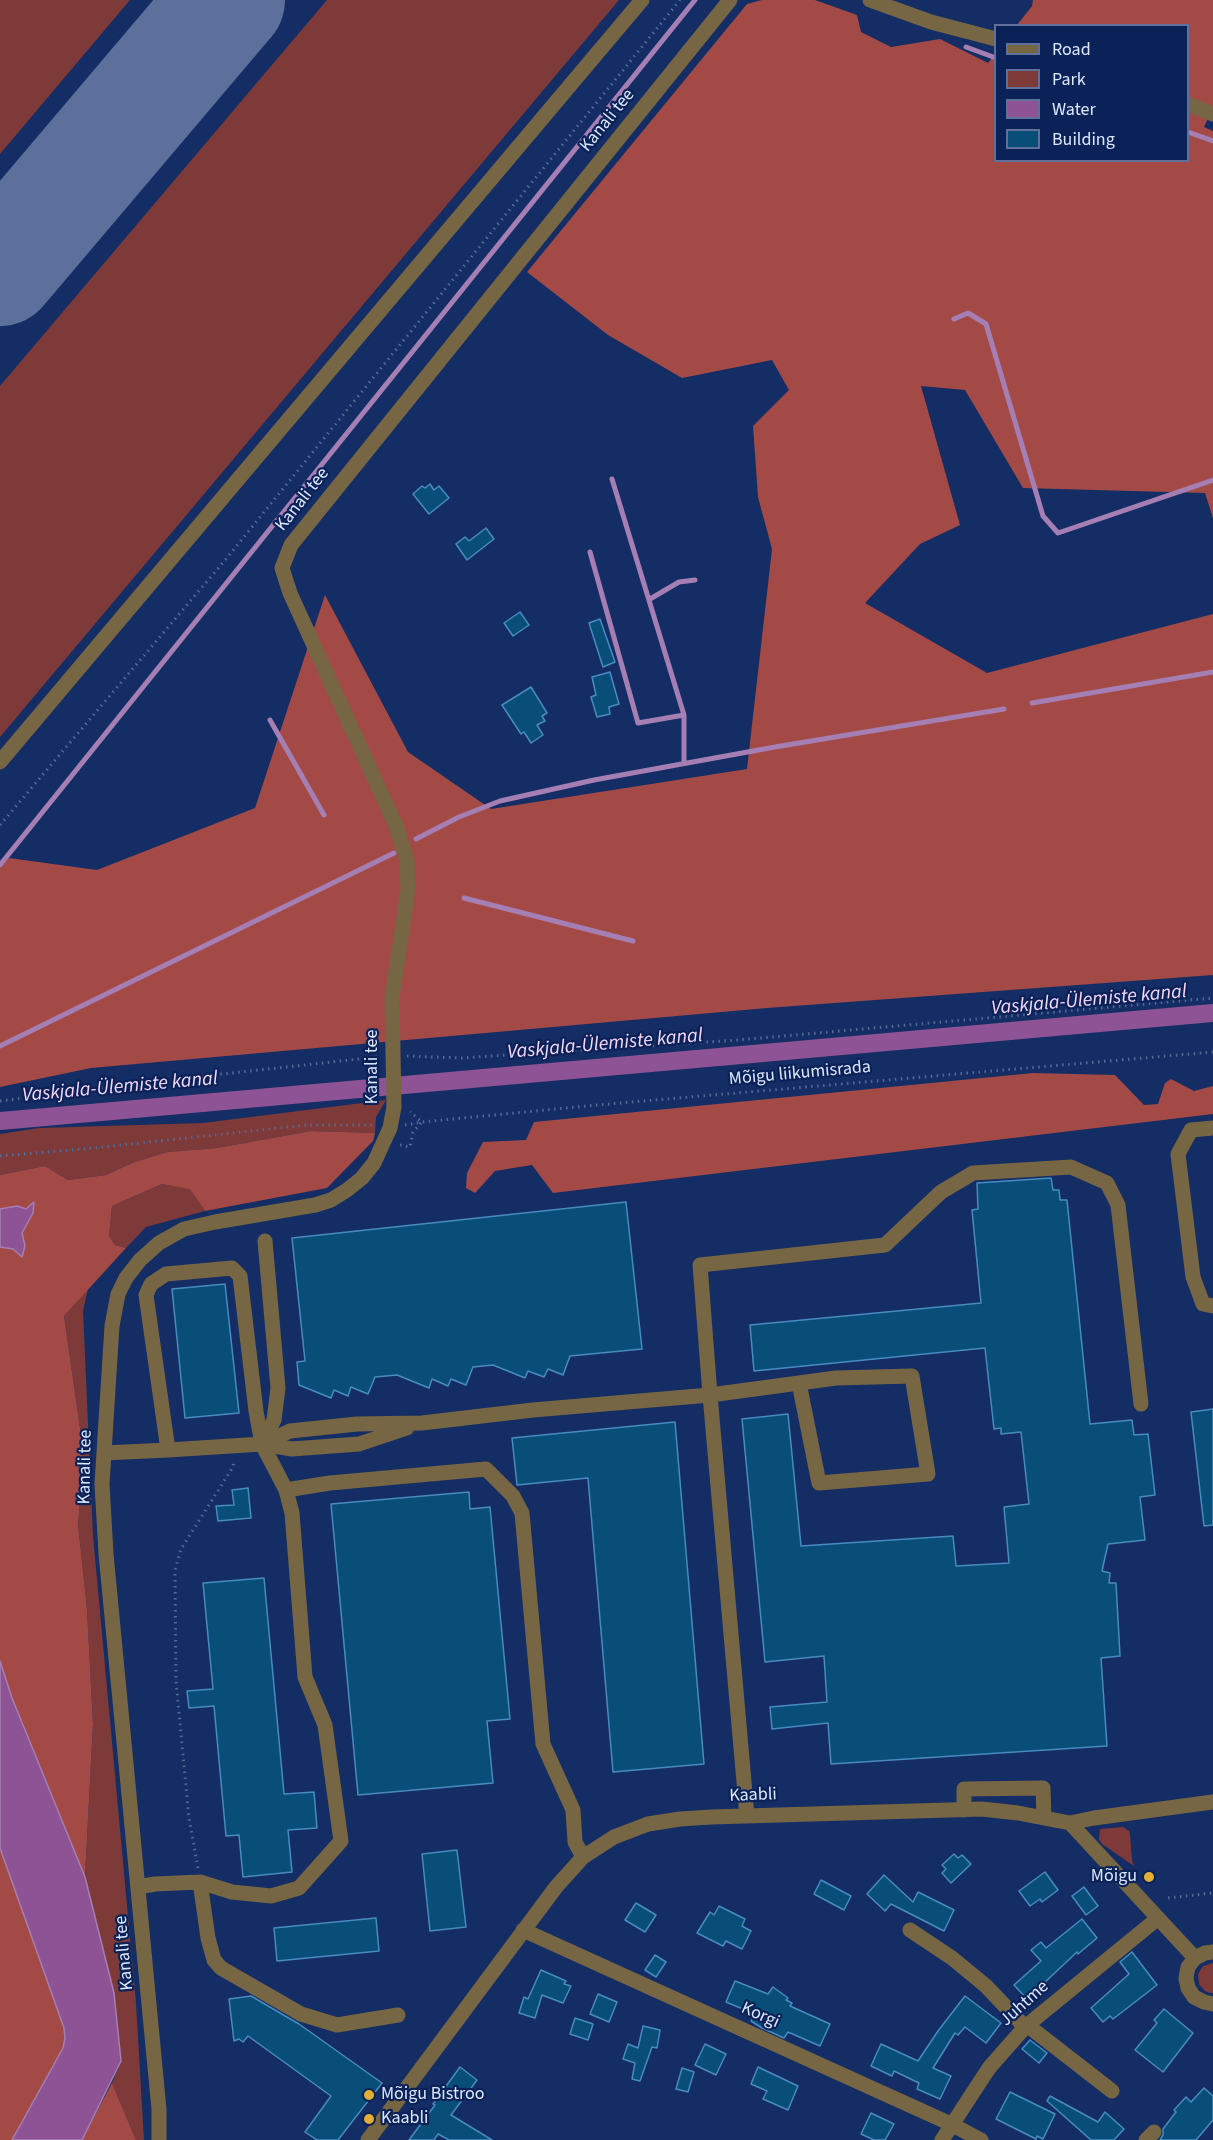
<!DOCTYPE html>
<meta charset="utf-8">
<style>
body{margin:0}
#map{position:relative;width:1213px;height:2140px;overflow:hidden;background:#142d64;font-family:"Source Sans 3",sans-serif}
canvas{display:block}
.legend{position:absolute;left:994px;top:24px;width:195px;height:138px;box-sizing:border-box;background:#0b2258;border:2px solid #5f719a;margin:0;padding:8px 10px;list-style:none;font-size:18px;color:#dce7fc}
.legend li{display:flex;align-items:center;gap:12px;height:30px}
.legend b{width:30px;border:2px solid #5f719a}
</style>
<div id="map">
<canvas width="1213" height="2140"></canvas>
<ul class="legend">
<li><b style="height:8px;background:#764"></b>Road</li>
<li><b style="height:16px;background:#7d3a38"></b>Park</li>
<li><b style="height:16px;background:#8e5394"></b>Water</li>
<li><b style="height:16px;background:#094e79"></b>Building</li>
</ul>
</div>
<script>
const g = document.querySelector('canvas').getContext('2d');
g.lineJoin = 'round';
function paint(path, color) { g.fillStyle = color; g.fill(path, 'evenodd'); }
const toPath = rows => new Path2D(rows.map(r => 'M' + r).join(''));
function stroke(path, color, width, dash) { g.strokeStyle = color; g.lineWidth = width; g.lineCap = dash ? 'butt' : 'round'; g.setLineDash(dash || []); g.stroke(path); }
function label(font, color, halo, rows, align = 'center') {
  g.font = font + ' "Source Sans 3",sans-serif'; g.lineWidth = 4.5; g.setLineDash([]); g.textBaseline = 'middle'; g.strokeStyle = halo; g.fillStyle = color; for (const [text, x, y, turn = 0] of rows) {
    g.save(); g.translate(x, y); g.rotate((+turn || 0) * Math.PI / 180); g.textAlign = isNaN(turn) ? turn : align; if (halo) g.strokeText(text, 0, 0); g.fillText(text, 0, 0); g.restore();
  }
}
const green = toPath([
 [0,0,130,0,0,154],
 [327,0,619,0,0,737,0,386],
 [386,1100,376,1117,375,1133,311,1131,217,1148,167,1152,132,1163,106,1175,68,1180,45,1166,0,1175,0,1134,39,1128,203,1123],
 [162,1184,190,1188,205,1211,146,1227,126,1248,115,1245,109,1236,112,1206],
 [88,1289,83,1311,93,1536,136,2003,144,2140,136,2140,112,2083,121,2062,113,1992,85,1877,93,1724,87,1609,78,1524,84,1456,64,1316],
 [1123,1827,1129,1831,1130,1834,1132,1860,1134,1866,1102,1844,1099,1839,1100,1829],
 [1213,1963,1213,1993,1210,1993,1205,1991,1199,1984,1198,1974,1203,1966]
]);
const forest = toPath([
 [762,0,815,0,857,15,861,32,891,47,940,39,988,63,995,54,996,160,1188,160,1188,26,1017,25,1032,6,1033,0,1213,0,1213,108,1204,127,1213,131,1213,518,1205,493,1023,488,965,390,921,386,960,525,920,544,865,603,987,673,1213,614,1213,975,767,1008,91,1068,0,1087,0,868,9,858,97,870,255,808,325,595,408,752,491,809,747,769,772,549,758,497,753,426,789,390,772,360,682,378,608,335,527,272,747,4],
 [1033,1073,1115,1075,1144,1105,1158,1104,1165,1083,1171,1079,1194,1091,1213,1086,1213,1114,553,1193,532,1165,495,1171,475,1193,466,1188,467,1173,483,1142,526,1140,534,1122],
 [311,1131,375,1133,373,1141,327,1188,205,1211,190,1189,162,1184,112,1206,109,1236,115,1245,126,1248,64,1316,84,1456,78,1524,87,1609,93,1724,85,1877,12,1698,0,1661,0,1175,45,1166,68,1180,106,1175,132,1163,167,1152,217,1148],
 [0,1848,64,2028,65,2038,63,2048,12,2140,0,2140],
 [112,2083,136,2140,82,2140]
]);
const water = toPath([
 [34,1202,33,1213,22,1233,25,1246,22,1257,13,1249,0,1247,0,1209,17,1206,26,1209,34,1202],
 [0,1661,12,1698,85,1877,114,1993,121,2061,82,2140,12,2140,63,2048,65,2038,64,2028,0,1848,0,1661]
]);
const stream = toPath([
 [966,47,996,58],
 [1188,132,1213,141],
 [954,319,968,313,986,324,1043,516,1058,533,1213,480],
 [612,479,684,715,684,763],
 [590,552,638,723,684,715],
 [650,599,679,582,695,580],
 [1032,703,1213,672],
 [270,720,324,815],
 [416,839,459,817,500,801,594,780,775,747,1004,709],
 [0,865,695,0],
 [464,898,633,941],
 [0,1046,394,853]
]);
const canal = toPath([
 [0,1121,1213,1013]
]);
const taxiway = toPath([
 [0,268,4,264]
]);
const runway = toPath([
 [0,269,228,0]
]);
const building = toPath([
 [430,484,434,490,439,486,449,498,429,514,413,494,422,486,425,488,430,484],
 [486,528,494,539,467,560,456,544,465,537,469,541,486,528],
 [520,612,529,625,513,636,504,623,520,612],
 [600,619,615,662,603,667,589,623,600,619],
 [610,672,619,704,609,707,610,714,597,717,591,697,596,695,592,677,610,672],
 [531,687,547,713,542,716,545,721,537,725,543,735,531,743,524,732,521,734,502,705,531,687],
 [1051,1178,1053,1190,1059,1190,1060,1200,1067,1200,1090,1424,1132,1420,1134,1435,1148,1434,1155,1495,1140,1497,1145,1540,1108,1544,1102,1571,1110,1573,1109,1583,1116,1583,1120,1656,1101,1658,1107,1746,831,1764,828,1723,772,1729,770,1707,827,1702,824,1656,765,1662,742,1419,788,1414,801,1546,953,1536,956,1566,1009,1563,1004,1507,1029,1504,1021,1432,1001,1434,1001,1428,994,1429,985,1348,754,1371,750,1325,981,1303,972,1210,978,1209,977,1183,1051,1178],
 [626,1202,642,1349,570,1356,563,1375,548,1369,544,1377,528,1371,525,1378,493,1365,473,1367,466,1385,451,1379,448,1386,432,1379,429,1388,397,1375,375,1377,368,1394,351,1387,348,1396,334,1390,331,1398,299,1385,297,1362,305,1361,292,1238,626,1202],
 [225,1284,239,1413,185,1418,172,1289,225,1284],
 [1213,1409,1213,1525,1204,1526,1191,1412,1213,1409],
 [675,1422,704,1764,613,1772,588,1478,517,1485,512,1438,675,1422],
 [248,1488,251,1518,218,1521,216,1506,234,1505,232,1490,248,1488],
 [469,1492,470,1509,490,1507,510,1719,487,1721,493,1783,358,1795,331,1504,469,1492],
 [264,1578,284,1794,314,1792,317,1828,288,1830,292,1872,243,1877,239,1835,226,1836,214,1706,189,1708,187,1691,213,1689,203,1583,264,1578],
 [457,1850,466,1927,430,1931,422,1854,457,1850],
 [954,1854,958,1858,962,1855,971,1864,951,1883,942,1873,946,1869,942,1865,954,1854],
 [1045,1872,1058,1890,1042,1902,1040,1899,1030,1906,1019,1891,1045,1872],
 [884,1875,913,1902,918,1892,954,1910,944,1931,891,1904,885,1911,867,1894,884,1875],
 [821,1880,851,1896,844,1910,814,1894,821,1880],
 [1084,1887,1098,1906,1086,1915,1072,1896,1084,1887],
 [636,1903,656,1915,645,1932,625,1920,636,1903],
 [719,1906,745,1919,742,1926,751,1931,742,1949,726,1941,723,1946,697,1933,710,1912,714,1915,719,1906],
 [376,1918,379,1951,277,1961,274,1928,376,1918],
 [1082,1919,1097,1938,1078,1954,1077,1952,1027,1999,1014,1985,1041,1961,1031,1950,1041,1942,1046,1948,1082,1919],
 [1132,1952,1157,1985,1113,2019,1110,2016,1103,2022,1091,2008,1129,1974,1120,1962,1132,1952],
 [655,1955,666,1962,656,1977,645,1970,655,1955],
 [541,1970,566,1981,564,1984,571,1986,563,2003,542,1995,535,2018,519,2013,524,1997,528,1999,541,1970],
 [735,1981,768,1994,773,1987,788,1998,786,2000,792,2003,790,2006,830,2024,820,2046,788,2032,784,2038,762,2028,751,2021,755,2014,726,2002,735,1981],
 [598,1994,617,2002,609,2022,590,2014,598,1994],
 [251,1996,299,2024,382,2083,338,2140,317,2140,305,2132,331,2096,248,2036,243,2042,239,2039,234,2041,229,1999,251,1996],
 [965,1996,1001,2023,986,2043,965,2027,958,2035,955,2033,933,2068,951,2076,940,2099,917,2089,919,2083,894,2071,892,2076,871,2066,881,2044,918,2061,938,2031,965,1996],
 [1164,2009,1193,2033,1163,2072,1135,2050,1157,2023,1154,2020,1164,2009],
 [575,2018,593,2024,588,2040,570,2034,575,2018],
 [643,2026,660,2030,657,2048,652,2047,640,2081,632,2079,635,2063,623,2059,628,2044,638,2048,643,2026],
 [1030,2040,1047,2053,1039,2063,1022,2049,1030,2040],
 [705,2044,726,2054,716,2075,695,2065,705,2044],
 [460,2067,477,2080,451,2115,492,2140,449,2140,438,2134,434,2140,409,2140,435,2105,433,2104,460,2067],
 [758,2067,798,2086,788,2110,763,2099,767,2091,751,2084,758,2067],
 [682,2068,694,2072,688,2092,676,2089,682,2068],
 [1204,2088,1213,2096,1213,2120,1196,2140,1160,2140,1163,2135,1163,2129,1176,2112,1174,2110,1186,2097,1191,2102,1204,2088],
 [1010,2092,1055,2114,1043,2139,1037,2136,1036,2139,996,2119,1010,2092],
 [1050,2096,1098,2122,1105,2112,1124,2129,1114,2140,1091,2140,1047,2101,1050,2096],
 [871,2113,894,2124,885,2140,874,2140,861,2134,871,2113]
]);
const path = toPath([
 [0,825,226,559,680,0],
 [407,1056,461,1058,738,1040,1213,998],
 [0,1101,122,1085,377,1057],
 [405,1125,422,1122,597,1105,1213,1052],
 [400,1145,410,1147,413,1132,422,1122,410,1112],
 [0,1156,94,1148,307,1125,375,1125],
 [198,1868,189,1818,176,1681,175,1570,181,1549,233,1467,234,1460],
 [1168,1898,1213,1893]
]);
const minor = toPath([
 [870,0,931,22,996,39],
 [1188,104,1213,114],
 [0,762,642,0],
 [1213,1128,1191,1130,1178,1154,1193,1277,1203,1304,1213,1306],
 [262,1444,290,1431,357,1424,422,1423,533,1410,710,1395,700,1265,885,1245,941,1192,973,1173,1071,1167,1107,1183,1118,1205,1141,1404],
 [262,1444,274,1420,278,1388,265,1241],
 [168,1450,262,1444,292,1449,359,1444,407,1428],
 [104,1453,168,1450,146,1295,151,1284,166,1274,232,1268,240,1276,256,1411,262,1444,286,1490,292,1513,305,1677,325,1725,341,1841,299,1888,271,1896,232,1892,200,1882,155,1884,138,1887],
 [286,1490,330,1483,486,1469,513,1496,522,1513,543,1744,573,1810,575,1842,583,1857],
 [964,1810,964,1789,1043,1788,1044,1818],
 [747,1816,710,1395,799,1383,836,1378,912,1376,928,1474,819,1483,799,1383],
 [1070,1823,1195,1958],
 [200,1882,208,1938,214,1960,221,1968,301,2014,337,2025,398,2015],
 [523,1930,951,2124,981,2140],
 [910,1930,952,1958,986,1986,1025,2027],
 [1213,1952,1205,1953,1195,1958,1188,1967,1186,1978,1188,1988,1194,1997,1204,2002,1213,2004],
 [1027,2025,1112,2091],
 [159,2140,159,2109,106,1554,102,1484,112,1326,118,1294,126,1278,140,1260,159,1243,184,1229,215,1222,315,1205,331,1200,347,1190,362,1178,374,1163,390,1128,394,1107,392,997,408,890,407,861,397,828,290,593,282,568,291,545,730,0],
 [368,2140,556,1887,583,1857,614,1837,648,1824,680,1819,711,1817,982,1809,1018,1813,1070,1823,1094,1818,1213,1802],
 [942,2140,989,2068,1025,2027,1157,1919],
 [1146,2140,1154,2132]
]);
const markers = [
 [1149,1877,6,"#e3ae35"],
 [369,2095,6,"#e3ae35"],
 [369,2119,6,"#e3ae35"]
];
const streetNames = [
 ["Kanali tee",608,121,-51],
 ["Kanali tee",303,500,-52],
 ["Kanali tee",373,1067,-90],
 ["Mõigu liikumisrada",800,1074,-5],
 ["Kanali tee",86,1467,-89],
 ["Kaabli",753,1796,-2],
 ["Kanali tee",125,1953,-95],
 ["Juhtme",1025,2004,-42],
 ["Korgi",760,2016,24]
];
const poiNames = [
 ["Mõigu",1137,1877,"right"],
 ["Mõigu Bistroo",381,2095],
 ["Kaabli",381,2119]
];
const waterNames = [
 ["Vaskjala-Ülemiste kanal",1089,1001,-5],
 ["Vaskjala-Ülemiste kanal",605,1045,-5],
 ["Vaskjala-Ülemiste kanal",120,1088,-5]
];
paint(green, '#7d3a38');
paint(forest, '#a34a47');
paint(water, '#8e5394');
stroke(water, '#a57fb3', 1.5);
stroke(stream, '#a57fb3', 5);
stroke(canal, '#8e5394', 18);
stroke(taxiway, '#5c709b', 45);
stroke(runway, '#5c709b', 114);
paint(building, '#094e79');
stroke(building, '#498bbe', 1.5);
stroke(path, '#566a96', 3, [1.5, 4.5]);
stroke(minor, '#764', 15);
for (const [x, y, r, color] of markers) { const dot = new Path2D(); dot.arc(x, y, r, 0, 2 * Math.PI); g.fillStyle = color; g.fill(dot); stroke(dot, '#0b2258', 2); }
label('18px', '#dce7fc', '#0b2258', streetNames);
label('18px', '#dce7fc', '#0b2258', poiNames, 'left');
label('italic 20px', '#f8d8fb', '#0b2258', waterNames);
</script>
